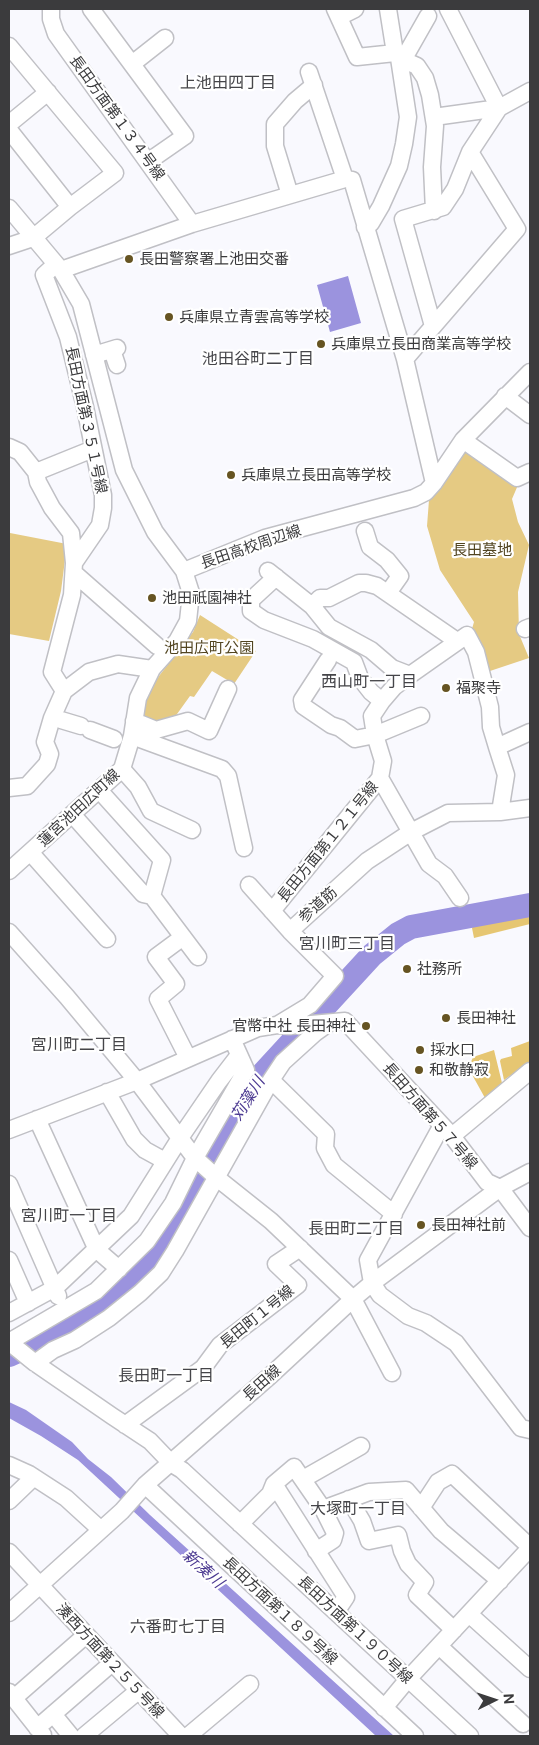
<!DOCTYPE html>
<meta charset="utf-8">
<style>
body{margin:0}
#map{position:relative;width:539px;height:1745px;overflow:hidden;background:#f9f9fe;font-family:"Public Sans",sans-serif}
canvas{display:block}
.frame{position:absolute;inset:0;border:10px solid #3b3b3d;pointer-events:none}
.north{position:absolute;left:469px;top:1675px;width:50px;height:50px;-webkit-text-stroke:4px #fff;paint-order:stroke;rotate:86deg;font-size:14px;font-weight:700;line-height:20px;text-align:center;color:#3b3b3d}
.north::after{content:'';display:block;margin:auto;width:18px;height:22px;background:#3b3b3d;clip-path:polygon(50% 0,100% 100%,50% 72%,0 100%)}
</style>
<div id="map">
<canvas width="539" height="1745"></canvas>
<div class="frame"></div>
<div class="north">N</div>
</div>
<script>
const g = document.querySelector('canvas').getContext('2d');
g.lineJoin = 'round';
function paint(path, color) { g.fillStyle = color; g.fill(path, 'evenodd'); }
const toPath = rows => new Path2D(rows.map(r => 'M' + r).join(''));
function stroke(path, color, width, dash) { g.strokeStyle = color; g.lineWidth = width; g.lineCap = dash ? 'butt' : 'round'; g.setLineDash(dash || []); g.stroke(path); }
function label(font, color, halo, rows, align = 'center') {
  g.font = font + ' "Public Sans","Noto Sans JP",sans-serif'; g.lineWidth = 4.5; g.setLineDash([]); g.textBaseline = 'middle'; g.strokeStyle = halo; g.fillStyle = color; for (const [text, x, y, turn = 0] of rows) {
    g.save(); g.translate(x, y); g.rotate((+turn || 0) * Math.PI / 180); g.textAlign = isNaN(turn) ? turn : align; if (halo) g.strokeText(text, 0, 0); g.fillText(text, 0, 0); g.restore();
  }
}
const green = toPath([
 [466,449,518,485,512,499,518,522,529,545,518,592,519,634,529,658,487,672,471,632,474,622,440,570,427,526,429,500],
 [10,533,67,544,61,591,49,641,9,634],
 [200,615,256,651,234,684,212,671,194,697,190,696,172,721,159,726,140,718,148,695,159,676,193,632]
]);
const forest = toPath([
 [530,916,530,924,474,938,472,928,473,925],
 [530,1041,530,1064,519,1074,511,1075,504,1080,500,1061,501,1059,512,1056,511,1048],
 [494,1050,502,1083,485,1098,470,1071,471,1062,473,1057]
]);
const water = toPath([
 [348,276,361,323,330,332,317,285],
 [9,1402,26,1410,72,1442,88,1459,111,1477,150,1515,394,1736,376,1736,78,1460,41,1436,9,1418]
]);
const river = toPath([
 [9,1355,33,1344,126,1286,162,1247,257,1080,372,955,398,934,411,927,530,905]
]);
const minor = toPath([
 [51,9,51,19,56,34,192,224],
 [91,9,185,136,149,161],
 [335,9,357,57,395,53],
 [448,9,499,108],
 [339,17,355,9],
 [9,46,115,173,70,207,33,238,9,246],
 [399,58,417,66,425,78,430,95,435,126,432,167,434,211],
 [403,60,428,16],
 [132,64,165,38],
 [309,72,345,179],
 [434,117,499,108,530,91],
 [9,124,48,92],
 [9,130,70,207],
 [290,195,275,146,275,124,295,101,314,85],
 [9,208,61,270],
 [365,227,371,223,381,206,399,166,404,144,408,117,399,58,395,53,388,9],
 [56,264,44,275,68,337,85,407,103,495,103,508,100,525,74,563],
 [433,326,403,219,443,207,455,189,470,152,499,108],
 [112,350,117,365],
 [94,355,117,348],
 [405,359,517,229,470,152],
 [505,396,530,415],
 [463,440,517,478,530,472],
 [9,447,20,452,36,472,38,482,52,508,71,533,74,563,72,595,52,672,64,691],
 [36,472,93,449],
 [434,483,405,359,352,180,345,179,192,224,61,270,81,304,124,470,155,532,184,571,265,538,414,498,426,492,434,483,463,440,530,372],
 [365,531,370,547,387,560,400,576,388,593],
 [268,571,312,606,329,627,371,650,392,668,410,675],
 [74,573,157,646],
 [276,577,251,600,251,611,264,620,313,639,354,662,360,678,371,692,382,701],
 [312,606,320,598,329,598,359,583,366,583,377,586,457,641],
 [525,629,530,627],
 [328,660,302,700,303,706,331,725,340,728,355,739,375,735,421,716],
 [61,720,81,726],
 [134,721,156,730,188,721,209,731,228,689],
 [90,730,114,739],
 [132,736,222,769,228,776,244,848],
 [122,769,138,787,151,811,192,830],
 [380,778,429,864,445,876,460,898],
 [9,788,27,786,47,764,50,754,45,742,52,718,64,691,89,672,118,664,152,669],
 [99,790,162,860,152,896],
 [500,812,530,808],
 [72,814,143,894,152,896,198,957],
 [30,852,107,939],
 [9,871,122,769,132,736,138,698,152,669,177,641,188,621,191,593,184,571],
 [249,885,290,931],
 [272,911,380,778,383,761,375,735,372,716,382,701,394,687,410,675,467,635,476,652,490,707,491,727,497,747],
 [9,932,67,997,137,1081,195,1158,217,1178,271,1221,353,1299,392,1373],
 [183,937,156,957,176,984,158,999,188,1058],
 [277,1025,310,1005,335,976,290,931,367,861,411,832,448,813,500,812,506,775,497,747,530,732],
 [271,1080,326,1134,325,1148,334,1165,394,1214],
 [107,1092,134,1139,145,1150,165,1161],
 [37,1119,97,1250,119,1269],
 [442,1125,368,1260,372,1283,380,1295,408,1316,426,1323,456,1343,521,1428,530,1430],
 [9,1130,137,1081,258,1028,277,1025,289,1026,345,1021,452,1136,487,1182,500,1188,530,1228],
 [452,1136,530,1071],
 [9,1184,58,1296],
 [9,1260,28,1303],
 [9,1313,55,1288,131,1216,180,1138,219,1081,239,1055],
 [9,1342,35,1363,112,1416,150,1441,172,1464,182,1470,470,1736],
 [9,1342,96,1291,147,1241,173,1203,195,1158,246,1070,232,1039],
 [35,1363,53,1350,75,1340,109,1318,140,1293,161,1273,175,1251,271,1080,283,1062,315,1033,329,1023],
 [125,1425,203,1368,220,1345,298,1285,276,1264,300,1248],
 [9,1465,29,1474,66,1498,101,1530],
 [303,1479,361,1446],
 [274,1484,346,1597,336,1612],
 [145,1485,415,1736],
 [349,1499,362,1521,369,1541,398,1535,402,1551,408,1564,425,1582,417,1595,454,1630],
 [9,1501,34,1477],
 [421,1508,438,1482,452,1474,530,1547],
 [323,1509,369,1492,406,1490,441,1531,500,1581],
 [240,1524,270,1494,274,1484,294,1467,323,1509,335,1533,333,1540,316,1551],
 [9,1552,181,1736],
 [9,1613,122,1511,145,1485,271,1375,353,1299,372,1283,500,1188,530,1172],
 [469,1614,530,1669],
 [439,1646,523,1724],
 [9,1692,43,1735],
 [14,1698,86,1635],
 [384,1708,408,1679,530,1548],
 [53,1714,71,1736],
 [37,1728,112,1663],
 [84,1736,138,1691],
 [188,1736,250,1684]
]);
const markers = [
 [129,259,5,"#665422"],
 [169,317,5,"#665422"],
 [321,344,5,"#665422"],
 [231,475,5,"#665422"],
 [152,598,5,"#665422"],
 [446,688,5,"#665422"],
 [407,969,5,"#665422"],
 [446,1018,5,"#665422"],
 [366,1026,5,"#665422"],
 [420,1050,5,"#665422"],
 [419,1070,5,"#665422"],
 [421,1225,5,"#665422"]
];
const streetNames = [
 ["長田方面第１３４号線",117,118,54],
 ["長田方面第３５１号線",86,420,78],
 ["長田高校周辺線",251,547,-19],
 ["蓮宮池田広町線",79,808,-43],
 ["長田方面第１２１号線",328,842,-51],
 ["参道筋",318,905,-42],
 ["長田方面第５７号線",430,1116,49],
 ["長田町１号線",257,1317,-39],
 ["長田線",262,1383,-42],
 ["長田方面第１８９号線",280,1611,43],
 ["長田方面第１９０号線",355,1630,43],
 ["湊西方面第２５５号線",110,1661,47]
];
const poiNames = [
 ["長田警察署上池田交番",139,259],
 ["兵庫県立青雲高等学校",179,317],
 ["兵庫県立長田商業高等学校",331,344],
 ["兵庫県立長田高等学校",241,475],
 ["池田祇園神社",162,598],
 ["福聚寺",456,688],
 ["社務所",417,969],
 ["長田神社",456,1018],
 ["官幣中社 長田神社",356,1026,"right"],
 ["採水口",430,1050],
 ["和敬静寂",429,1070],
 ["長田神社前",431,1225]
];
const parkNames = [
 ["長田墓地",482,550],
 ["池田広町公園",209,648]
];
const neighbourhoodNames = [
 ["上池田四丁目",228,83],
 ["池田谷町二丁目",258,359],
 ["西山町一丁目",369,682],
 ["宮川町三丁目",347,944],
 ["宮川町二丁目",79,1045],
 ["宮川町一丁目",69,1216],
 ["長田町二丁目",356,1229],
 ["長田町一丁目",166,1376],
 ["大塚町一丁目",358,1509],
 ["六番町七丁目",178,1627]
];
const waterNames = [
 ["苅藻川",248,1099,-58],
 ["新湊川",203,1569,42]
];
paint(green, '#e5ca83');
paint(forest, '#e6c672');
paint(water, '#9b93de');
stroke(river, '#9b93de', 24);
stroke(minor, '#c0c0c5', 19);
stroke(minor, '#fff', 16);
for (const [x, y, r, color] of markers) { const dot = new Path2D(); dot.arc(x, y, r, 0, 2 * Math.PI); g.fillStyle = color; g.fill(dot); stroke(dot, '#fff', 2); }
label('15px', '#3b3b3d', '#fff', streetNames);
label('15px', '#3b3b3d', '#fff', poiNames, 'left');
label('15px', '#524521', '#fff', parkNames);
label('16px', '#454549', '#fff', neighbourhoodNames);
label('italic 16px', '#4b3991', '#fff', waterNames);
</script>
